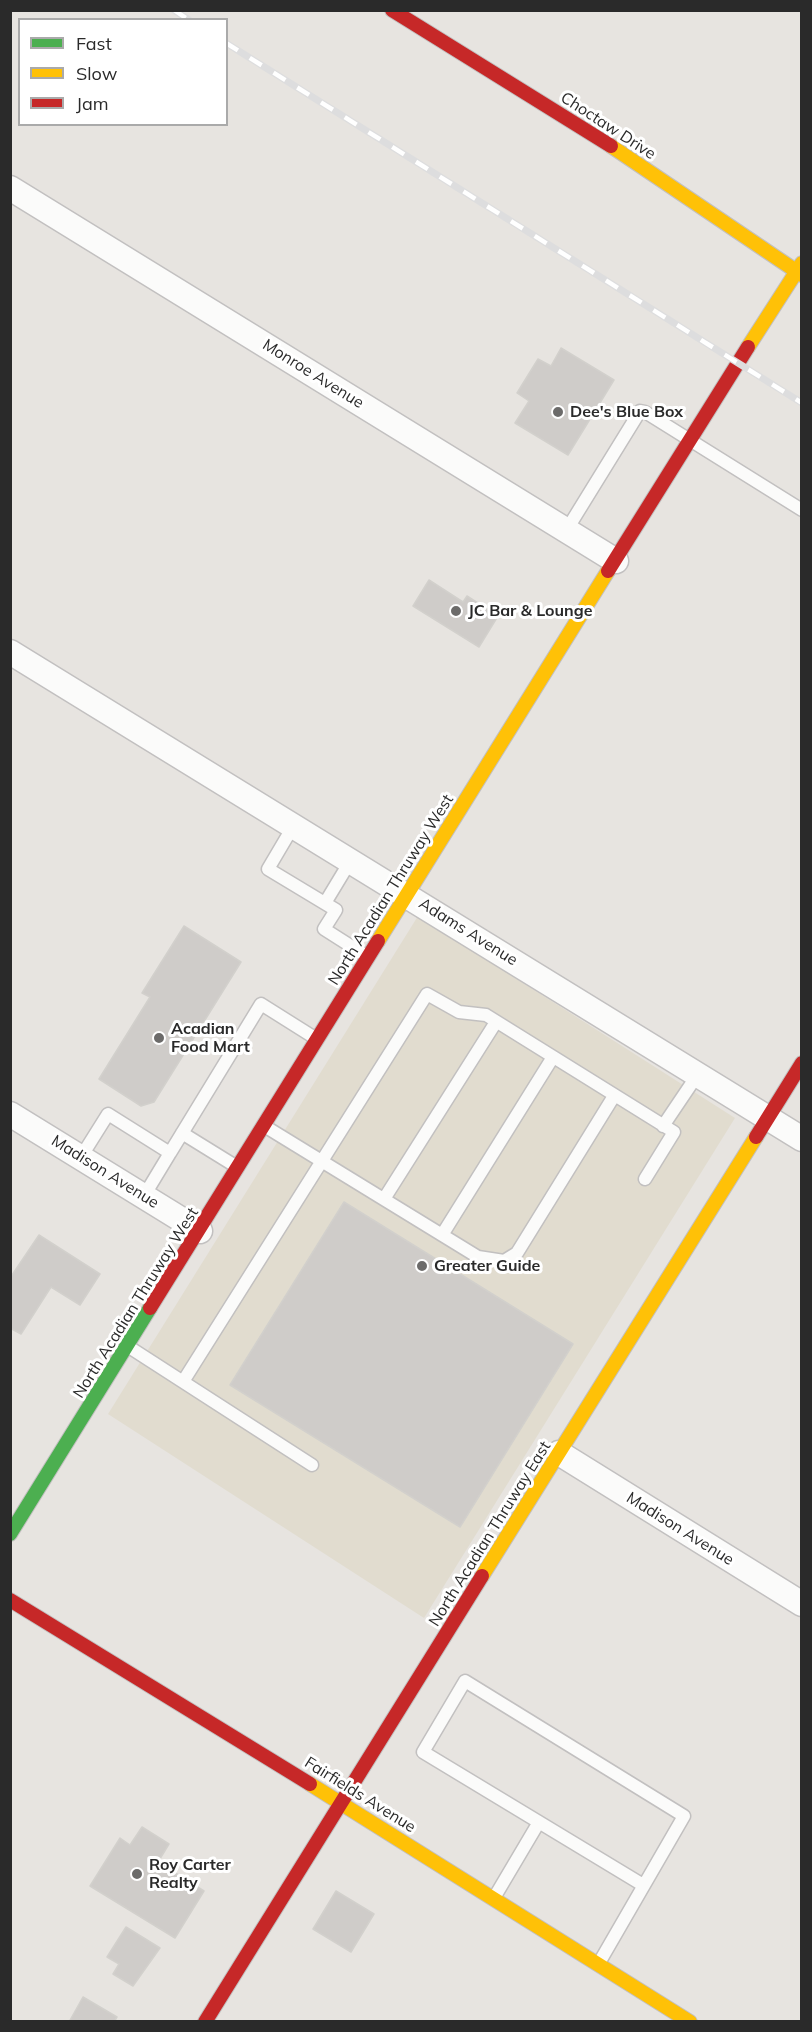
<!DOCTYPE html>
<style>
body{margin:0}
#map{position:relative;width:812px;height:2032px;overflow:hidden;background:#e7e4e0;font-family:Mulish,sans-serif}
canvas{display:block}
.frame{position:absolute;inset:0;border:12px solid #2a2a2a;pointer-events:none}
.legend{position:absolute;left:18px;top:18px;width:210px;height:108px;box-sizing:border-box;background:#fff;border:2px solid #aaa;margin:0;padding:8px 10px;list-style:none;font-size:18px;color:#2a2a2a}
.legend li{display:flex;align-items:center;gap:12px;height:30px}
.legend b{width:30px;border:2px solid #aaa}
</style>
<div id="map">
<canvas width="812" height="2032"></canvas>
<div class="frame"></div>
<ul class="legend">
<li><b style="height:8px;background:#4caf50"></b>Fast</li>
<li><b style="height:8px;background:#ffc107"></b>Slow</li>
<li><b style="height:8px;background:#c62828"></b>Jam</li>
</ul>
</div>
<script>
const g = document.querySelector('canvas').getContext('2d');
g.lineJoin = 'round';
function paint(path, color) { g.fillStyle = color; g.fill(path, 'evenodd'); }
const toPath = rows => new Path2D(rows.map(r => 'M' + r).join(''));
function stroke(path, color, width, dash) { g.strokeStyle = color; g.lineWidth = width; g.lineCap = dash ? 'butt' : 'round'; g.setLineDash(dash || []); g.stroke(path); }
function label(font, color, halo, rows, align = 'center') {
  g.font = font + ' Mulish,sans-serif'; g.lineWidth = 6; g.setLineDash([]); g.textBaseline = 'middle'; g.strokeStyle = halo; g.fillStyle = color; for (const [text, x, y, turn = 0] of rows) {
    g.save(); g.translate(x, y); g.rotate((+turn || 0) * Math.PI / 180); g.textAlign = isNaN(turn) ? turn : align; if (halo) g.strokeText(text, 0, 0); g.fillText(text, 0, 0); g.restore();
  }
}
const education = toPath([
 [418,916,735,1118,424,1618,108,1414]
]);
const building = toPath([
 [561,348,614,380,568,455,515,423,529,401,517,393,538,359,551,366,561,348],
 [429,580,463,602,467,596,498,616,479,647,413,606,429,580],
 [184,926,241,962,154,1102,141,1106,99,1079,150,997,142,993,184,926],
 [344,1202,573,1344,460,1527,230,1385,344,1202],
 [39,1235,100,1274,80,1305,51,1287,21,1334,10,1328,10,1278,39,1235],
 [142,1827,169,1844,158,1862,204,1891,175,1938,90,1886,120,1838,130,1845,142,1827],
 [336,1891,374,1914,351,1952,313,1929,336,1891],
 [126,1927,160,1948,133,1986,113,1974,119,1964,107,1957,126,1927],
 [83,1997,117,2017,114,2022,69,2022,83,1997]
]);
const lane = toPath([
 [566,531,640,411,645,412,802,510],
 [294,825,268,869,336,910,324,929,368,957],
 [325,903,351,860],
 [663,1126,698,1074],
 [266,1127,478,1257,504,1261,517,1253,614,1096],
 [182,1133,237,1167],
 [81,1157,108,1114,170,1153,261,1004,315,1038],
 [144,1196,170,1153],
 [384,1199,496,1022],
 [442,1235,553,1057],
 [129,1347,312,1465],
 [184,1380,427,994,459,1012,486,1015,674,1132,645,1179],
 [494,1898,539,1822],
 [599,1963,684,1816,465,1681,423,1752,643,1885]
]);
const street = toPath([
 [10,188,616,561],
 [10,652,802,1139],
 [10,1114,200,1231],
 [559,1453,802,1604]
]);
const fast = toPath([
 [10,1534,150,1308]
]);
const slow = toPath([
 [611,146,802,275],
 [748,347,802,263],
 [378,941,608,571],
 [482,1576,756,1137],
 [310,1784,690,2022]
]);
const jam = toPath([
 [392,10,611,146],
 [608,571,748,347],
 [756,1137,802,1063],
 [150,1308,378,941],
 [10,1600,310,1784],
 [205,2022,482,1576]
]);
const rail = toPath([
 [174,10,189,20],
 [226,43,802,403]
]);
const markers = [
 [558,412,6,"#6c6b6a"],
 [456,611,6,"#6c6b6a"],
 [159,1038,6,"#6c6b6a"],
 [422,1266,6,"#6c6b6a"],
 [137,1874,6,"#6c6b6a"]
];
const streetNames = [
 ["Choctaw Drive",608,126,33],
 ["Monroe Avenue",313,374,32],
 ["North Acadian Thruway West",391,890,-58],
 ["Adams Avenue",468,932,32],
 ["Madison Avenue",105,1172,32],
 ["North Acadian Thruway West",136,1303,-58],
 ["Madison Avenue",680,1529,32],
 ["North Acadian Thruway East",490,1534,-58],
 ["Fairfields Avenue",360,1795,32]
];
const poiNames = [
 ["Dee's Blue Box",570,412],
 ["JC Bar & Lounge",468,611],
 ["Acadian",171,1029],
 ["Food Mart",171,1047],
 ["Greater Guide",434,1266],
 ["Roy Carter",149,1865],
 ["Realty",149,1883]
];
paint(education, '#e1dccf');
paint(building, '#cfccc9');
stroke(building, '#d2d0cc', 1.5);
stroke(lane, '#c2c0c0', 15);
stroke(street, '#c2c0c0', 27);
stroke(fast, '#c2c0c0', 16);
stroke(slow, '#c2c0c0', 16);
stroke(jam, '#c2c0c0', 16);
stroke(lane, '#fbfbfa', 12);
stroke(street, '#fbfbfa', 24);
stroke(fast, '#4caf50', 14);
stroke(slow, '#ffc107', 14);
stroke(jam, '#c62828', 14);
stroke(rail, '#ddddde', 7);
stroke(rail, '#fff', 4.5, [14]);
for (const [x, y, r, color] of markers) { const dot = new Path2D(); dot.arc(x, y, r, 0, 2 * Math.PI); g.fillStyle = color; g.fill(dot); stroke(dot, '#fff', 2); }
label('16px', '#2a2a2a', '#fff', streetNames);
label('bold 16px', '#2a2a2a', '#fff', poiNames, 'left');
</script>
